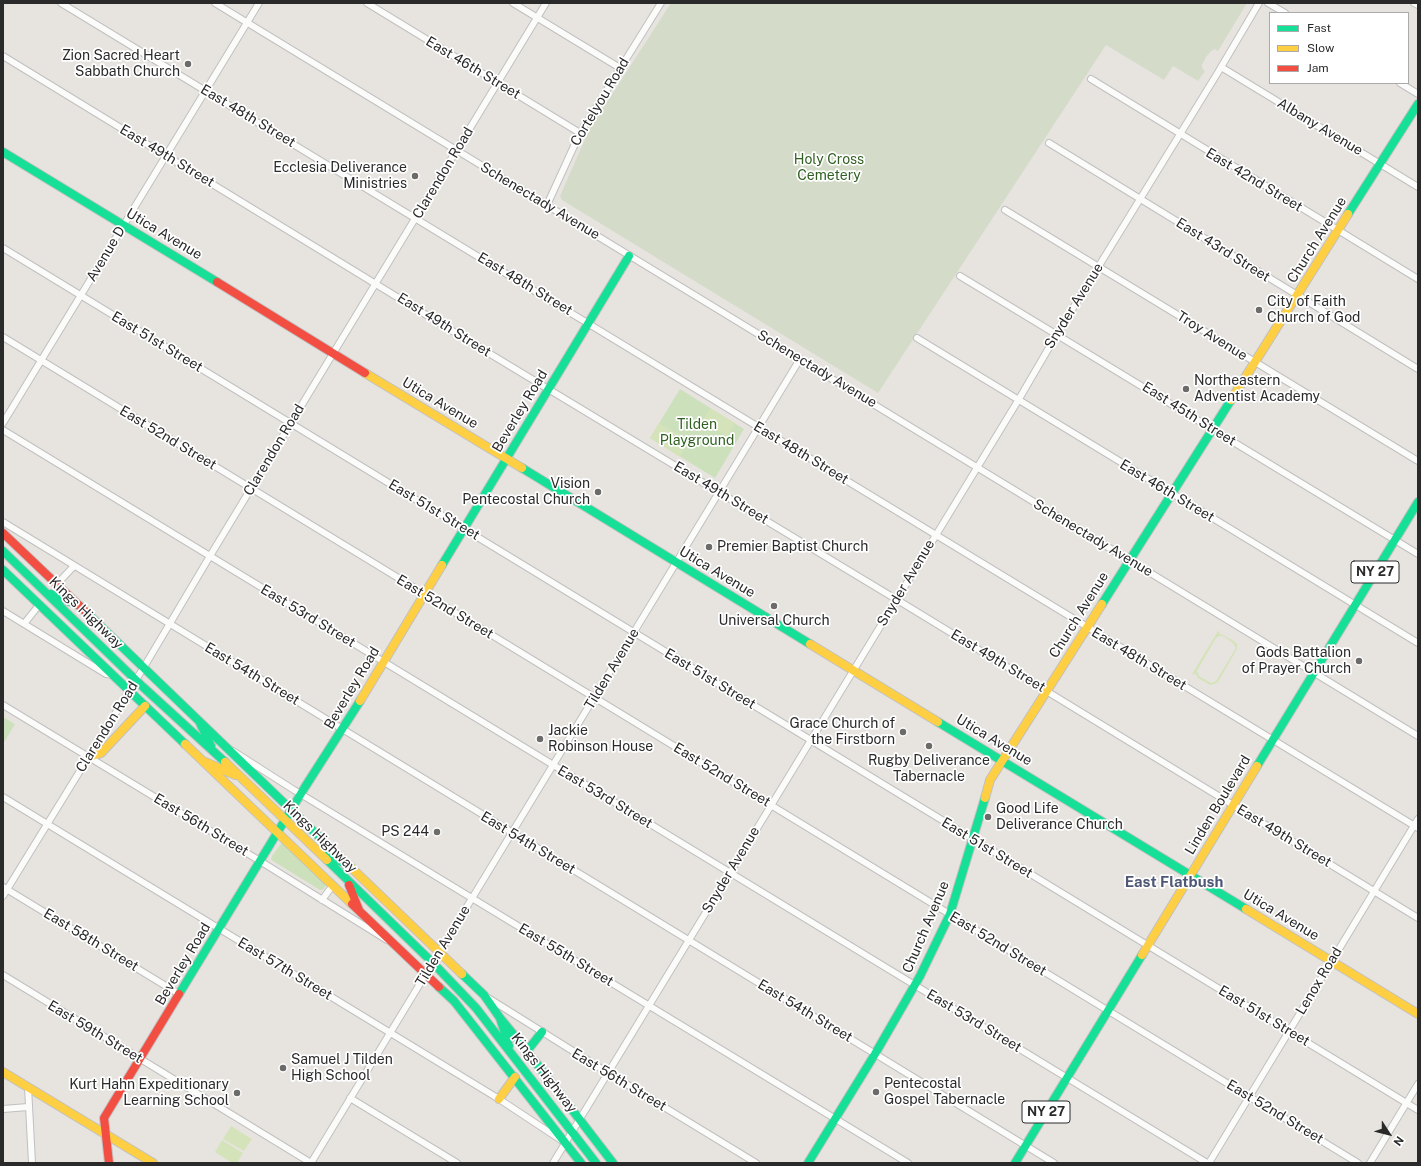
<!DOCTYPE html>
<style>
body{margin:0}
#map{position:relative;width:1421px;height:1166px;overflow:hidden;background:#e7e4e0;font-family:"Public Sans",sans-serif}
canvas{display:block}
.frame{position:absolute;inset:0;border:4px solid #2a2a2a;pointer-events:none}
.legend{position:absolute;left:1269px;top:12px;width:140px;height:72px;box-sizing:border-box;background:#fff;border:1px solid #aaa;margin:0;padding:5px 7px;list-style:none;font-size:12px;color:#2a2a2a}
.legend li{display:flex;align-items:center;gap:8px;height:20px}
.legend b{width:20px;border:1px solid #aaa}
.north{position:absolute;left:1369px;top:1114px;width:40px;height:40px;-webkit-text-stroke:3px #fff;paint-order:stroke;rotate:126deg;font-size:11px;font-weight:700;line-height:16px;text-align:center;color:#2a2a2a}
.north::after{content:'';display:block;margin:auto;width:14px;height:18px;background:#2a2a2a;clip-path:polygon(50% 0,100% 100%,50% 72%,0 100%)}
</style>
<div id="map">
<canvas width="1421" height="1166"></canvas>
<div class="frame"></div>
<ul class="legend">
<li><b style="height:5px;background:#16e098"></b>Fast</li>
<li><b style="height:5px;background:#ffcf43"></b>Slow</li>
<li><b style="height:5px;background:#f24e42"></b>Jam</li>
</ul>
<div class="north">N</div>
</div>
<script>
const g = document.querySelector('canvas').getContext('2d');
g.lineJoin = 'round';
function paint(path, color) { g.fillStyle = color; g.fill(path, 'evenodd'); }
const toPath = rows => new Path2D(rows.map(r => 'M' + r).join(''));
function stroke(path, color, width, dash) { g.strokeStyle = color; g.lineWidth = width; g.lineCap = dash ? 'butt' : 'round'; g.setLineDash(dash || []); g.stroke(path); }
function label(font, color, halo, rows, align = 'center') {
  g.font = font + ' "Public Sans",sans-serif'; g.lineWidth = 3.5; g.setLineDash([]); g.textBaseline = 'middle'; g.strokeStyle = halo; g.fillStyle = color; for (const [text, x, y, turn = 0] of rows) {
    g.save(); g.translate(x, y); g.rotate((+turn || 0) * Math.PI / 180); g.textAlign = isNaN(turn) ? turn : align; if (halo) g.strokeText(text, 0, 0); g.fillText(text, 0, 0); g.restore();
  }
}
const green = toPath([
 [680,389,744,429,715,478,650,438],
 [3,717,15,724,3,744],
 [283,841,326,883,324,889,320,890,273,861,271,859,272,856]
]);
const cemetery = toPath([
 [671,3,1247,3,1218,51,1215,49,1211,51,1206,57,1202,65,1202,68,1205,71,1198,81,1173,66,1164,80,1106,45,878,393,562,200,560,196,589,130]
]);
const pitch = toPath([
 [710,408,735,423,727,436,702,421],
 [659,423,689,441,680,457,650,438],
 [1218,631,1220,632,1219,634,1223,635,1234,641,1237,644,1237,649,1218,682,1214,684,1210,685,1198,678,1195,673,1193,675,1192,674],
 [1219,636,1223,636,1233,643,1236,648,1216,681,1211,683,1199,676,1197,671,1216,638],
 [231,1126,252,1139,244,1151,223,1139],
 [222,1140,243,1153,237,1163,232,1163,215,1152]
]);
const street = toPath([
 [61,3,1418,828],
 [215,3,1418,736],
 [367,3,580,133],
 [513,3,620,68],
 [1268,3,1285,13],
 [1414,3,1418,5],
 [3,56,482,349,904,604,1418,918],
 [1221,67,1418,187],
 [1091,79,1418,279],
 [1400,83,1418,94],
 [1049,143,1418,369],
 [547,205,580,133,661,3],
 [1005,210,1418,461],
 [3,248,1418,1110],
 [960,276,1418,554],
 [3,337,1358,1163],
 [917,338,1418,643],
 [3,423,259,3],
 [3,430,1207,1163],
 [3,522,1054,1163],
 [57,584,74,566],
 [3,611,106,674,114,675],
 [24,624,39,605],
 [3,705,260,861,387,940],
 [233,751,294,790,908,1163],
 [3,797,499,1099,561,1140],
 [3,887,179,994],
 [3,896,147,662,210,556,546,3],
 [322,900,333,885],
 [3,975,311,1163],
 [485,996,600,1068,756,1163],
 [28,1087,32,1163],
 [350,1098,457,1163],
 [3,1109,28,1107],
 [311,1163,800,359],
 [553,1163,1019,399,1057,334,1217,74,1259,3],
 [1209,1163,1418,819],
 [1370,1163,1418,1084]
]);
const fast = toPath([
 [3,152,217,282],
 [1348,214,1418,104],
 [522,468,810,644],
 [3,551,143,687,225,762],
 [442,565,629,256],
 [3,570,185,744],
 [51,594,80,606],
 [1102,604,1231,400],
 [88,614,338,855],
 [938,722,1246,909],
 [200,723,211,746],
 [1257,766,1418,502],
 [321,852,351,867],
 [327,860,433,963,476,1008,596,1163],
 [462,974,484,995,500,1018,527,1051,613,1163],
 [439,987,454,1001,581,1163],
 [179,994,305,787,360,701],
 [500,1018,509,1046],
 [527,1051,542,1032],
 [808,1163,875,1054,920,976,950,914,985,798],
 [1015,1163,1142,955]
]);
const slow = toPath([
 [365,373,522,468],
 [1231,400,1348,214],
 [810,644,938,722],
 [360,701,442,565],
 [185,744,352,904],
 [89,757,101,753,145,706],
 [203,761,235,775],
 [225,762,327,860],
 [985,798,990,780,1102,604],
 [338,855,462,974],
 [1246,909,1418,1014],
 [1142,955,1257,766],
 [3,1072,153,1163],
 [499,1099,515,1077]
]);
const jam = toPath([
 [217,282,365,373],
 [3,533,88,614],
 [349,885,359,910],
 [352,904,439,987],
 [109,1163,104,1118,179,994]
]);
const markers = [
 [188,64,4,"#6c6b6a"],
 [415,176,4,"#6c6b6a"],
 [1259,310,4,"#6c6b6a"],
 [1186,389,4,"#6c6b6a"],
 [598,492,4,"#6c6b6a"],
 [709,547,4,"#6c6b6a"],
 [774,606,4,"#6c6b6a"],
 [1359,661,4,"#6c6b6a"],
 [903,732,4,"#6c6b6a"],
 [540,739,4,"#6c6b6a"],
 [929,746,4,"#6c6b6a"],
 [988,817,4,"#6c6b6a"],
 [437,832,4,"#6c6b6a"],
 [283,1068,4,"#6c6b6a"],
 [876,1092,4,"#6c6b6a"],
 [237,1093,4,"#6c6b6a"]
];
const shields = [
 [1375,572,48],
 [1046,1112,48]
];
const shieldNames = [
 ["NY 27",1375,572],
 ["NY 27",1046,1112]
];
const poiNames = [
 ["Zion Sacred Heart",180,56],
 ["Sabbath Church",180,72],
 ["Ecclesia Deliverance",407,168],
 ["Ministries",407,184],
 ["City of Faith",1267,302,"left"],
 ["Church of God",1267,318,"left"],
 ["Northeastern",1194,381,"left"],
 ["Adventist Academy",1194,397,"left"],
 ["Vision",590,484],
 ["Pentecostal Church",590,500],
 ["Premier Baptist Church",717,547,"left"],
 ["Universal Church",774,621,"center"],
 ["Gods Battalion",1351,653],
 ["of Prayer Church",1351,669],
 ["Grace Church of",895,724],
 ["the Firstborn",895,740],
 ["Jackie",548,731,"left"],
 ["Robinson House",548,747,"left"],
 ["Rugby Deliverance",929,761,"center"],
 ["Tabernacle",929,777,"center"],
 ["Good Life",996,809,"left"],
 ["Deliverance Church",996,825,"left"],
 ["PS 244",429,832],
 ["Samuel J Tilden",291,1060,"left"],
 ["High School",291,1076,"left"],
 ["Pentecostal",884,1084,"left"],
 ["Gospel Tabernacle",884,1100,"left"],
 ["Kurt Hahn Expeditionary",229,1085],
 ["Learning School",229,1101]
];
const streetNames = [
 ["East 46th Street",473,68,31],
 ["Cortelyou Road",600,102,-59],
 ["East 48th Street",248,116,31],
 ["Albany Avenue",1320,127,31],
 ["East 49th Street",167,156,31],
 ["Clarendon Road",443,173,-59],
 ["East 42nd Street",1254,180,31],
 ["Schenectady Avenue",540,201,31],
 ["Utica Avenue",164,234,31],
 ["Church Avenue",1317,240,-58],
 ["East 43rd Street",1223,250,32],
 ["Avenue D",106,254,-59],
 ["East 48th Street",525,284,31],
 ["Snyder Avenue",1074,306,-58],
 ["East 49th Street",444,325,32],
 ["Troy Avenue",1212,336,32],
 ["East 51st Street",157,342,31],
 ["Schenectady Avenue",817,369,31],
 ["Utica Avenue",440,403,31],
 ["Beverley Road",520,411,-59],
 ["East 45th Street",1189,414,32],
 ["East 52nd Street",168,438,31],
 ["Clarendon Road",274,450,-59],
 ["East 48th Street",801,453,31],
 ["East 46th Street",1167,491,31],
 ["East 49th Street",721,493,31],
 ["East 51st Street",434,510,31],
 ["Schenectady Avenue",1093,538,31],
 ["Utica Avenue",717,572,31],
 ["Snyder Avenue",906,583,-59],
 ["East 52nd Street",445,607,31],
 ["Kings Highway",86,613,44],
 ["Church Avenue",1079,615,-58],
 ["East 53rd Street",308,616,31],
 ["East 48th Street",1139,659,31],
 ["East 49th Street",998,661,31],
 ["Tilden Avenue",612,669,-59],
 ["East 54th Street",252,674,31],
 ["East 51st Street",710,679,31],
 ["Beverley Road",352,688,-59],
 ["Clarendon Road",107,727,-58],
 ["Utica Avenue",994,740,31],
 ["East 52nd Street",722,775,31],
 ["East 53rd Street",605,797,31],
 ["Linden Boulevard",1218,805,-59],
 ["East 56th Street",201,825,31],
 ["East 49th Street",1284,836,31],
 ["Kings Highway",320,837,44],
 ["East 54th Street",528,843,31],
 ["East 51st Street",987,848,31],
 ["Snyder Avenue",731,870,-59],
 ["Utica Avenue",1281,915,31],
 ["Church Avenue",926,927,-67],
 ["East 58th Street",91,940,31],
 ["East 52nd Street",998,944,31],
 ["Tilden Avenue",443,946,-59],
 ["East 55th Street",566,955,31],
 ["Beverley Road",183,964,-59],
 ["East 57th Street",285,969,31],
 ["Lenox Road",1319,981,-59],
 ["East 54th Street",805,1011,31],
 ["East 51st Street",1264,1016,31],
 ["East 53rd Street",974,1021,31],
 ["East 59th Street",95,1032,31],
 ["Kings Highway",544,1073,52],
 ["East 56th Street",619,1080,31],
 ["East 52nd Street",1275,1112,31]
];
const parkNames = [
 ["Holy Cross",829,160],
 ["Cemetery",829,176],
 ["Tilden",697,425],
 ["Playground",697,441]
];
const neighbourhoodNames = [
 ["East Flatbush",1174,882]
];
paint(green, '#cce0bc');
paint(cemetery, '#d4dbc9');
paint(pitch, '#d5e3ba');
stroke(street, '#c1c0c1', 8);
stroke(fast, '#c1c0c1', 10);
stroke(slow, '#c1c0c1', 10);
stroke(jam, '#c1c0c1', 10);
stroke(street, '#fbfbfa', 6);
stroke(fast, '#16e098', 8);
stroke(slow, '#ffcf43', 8);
stroke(jam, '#f24e42', 8);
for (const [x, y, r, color] of markers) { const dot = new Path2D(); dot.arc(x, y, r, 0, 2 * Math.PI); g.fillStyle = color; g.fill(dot); stroke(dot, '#fff', 1.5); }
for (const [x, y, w] of shields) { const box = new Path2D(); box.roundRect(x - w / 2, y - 11, w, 22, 3); g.fillStyle = '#fff'; g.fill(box); stroke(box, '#2a2a2a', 1); }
label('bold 13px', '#2a2a2a', null, shieldNames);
label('14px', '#2a2a2a', '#fff', poiNames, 'right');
label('14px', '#2a2a2a', '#fff', streetNames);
label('14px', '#305f21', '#fff', parkNames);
label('bold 15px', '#4e5776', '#fff', neighbourhoodNames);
</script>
